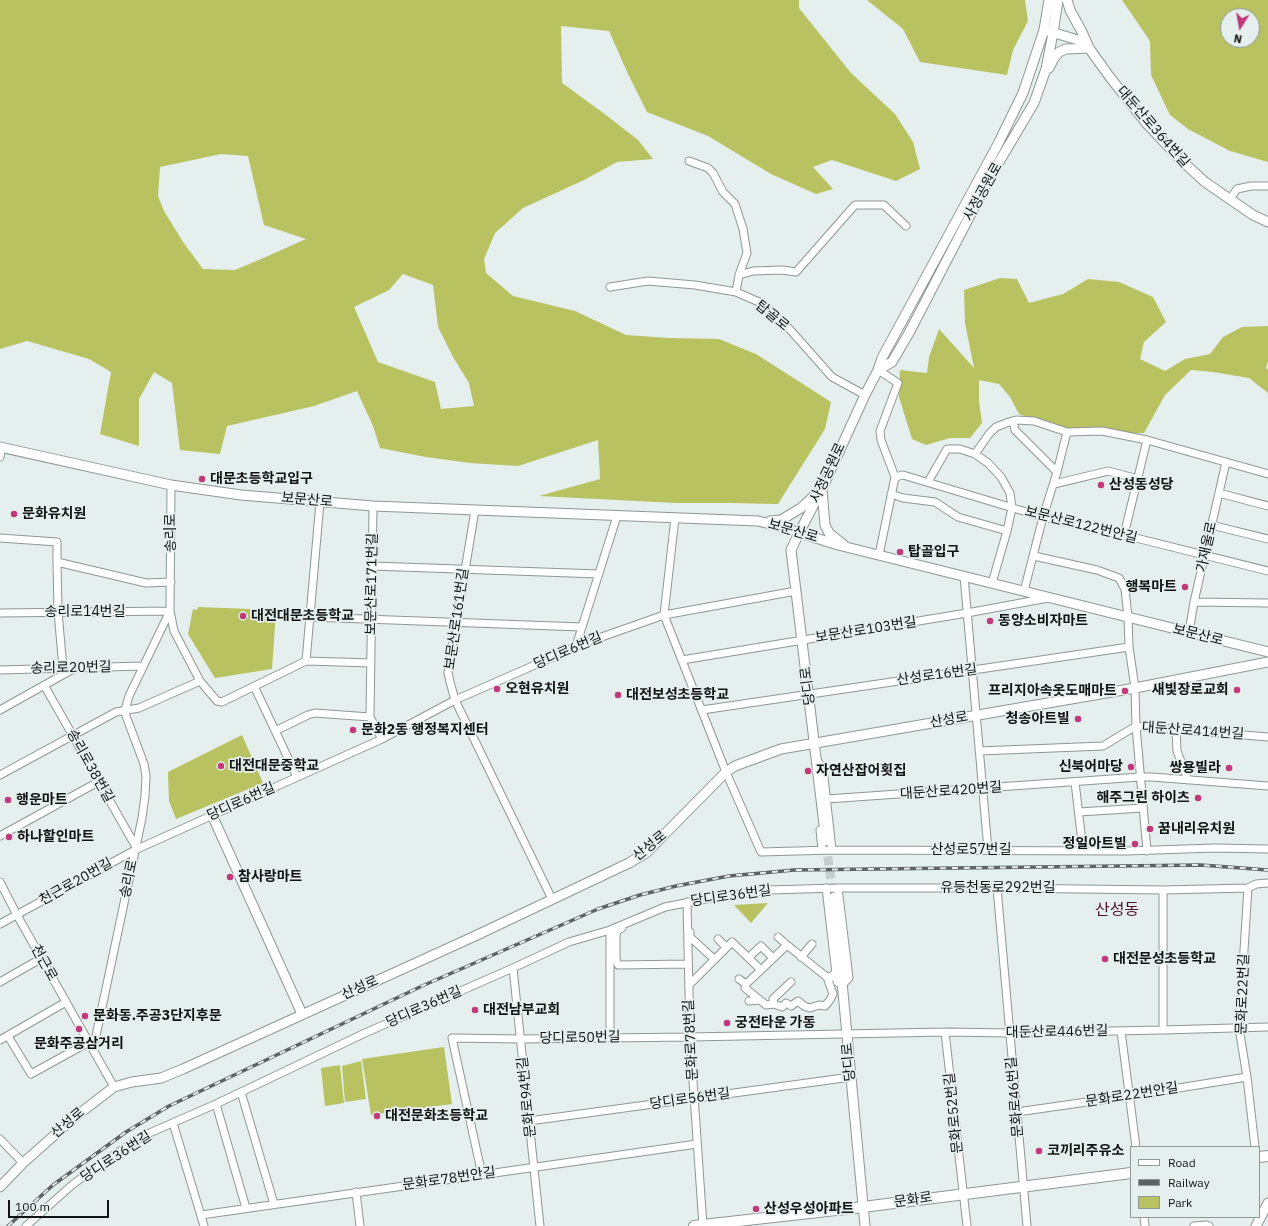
<!DOCTYPE html>
<meta charset="utf-8">
<style>
body{margin:0}
#map{position:relative;width:1268px;height:1226px;overflow:hidden;background:#e5efed;font-family:"IBM Plex Sans",sans-serif}
canvas{display:block}
.legend{position:absolute;left:1130px;top:1146px;width:130px;height:72px;box-sizing:border-box;background:#e5efed;border:1px solid #909796;margin:0;padding:5px 7px;list-style:none;font-size:12px;color:#111414}
.legend li{display:flex;align-items:center;gap:8px;height:20px}
.legend b{width:20px;border:1px solid #909796}
.north{position:absolute;left:1220px;top:8px;width:40px;height:40px;box-sizing:border-box;background:#e5efed;border:1px solid #909796;border-radius:50%;rotate:191deg;font-size:11px;font-weight:700;line-height:16px;text-align:center;color:#111414}
.north::after{content:'';display:block;margin:auto;width:14px;height:18px;background:#c03a7a;clip-path:polygon(50% 0,100% 100%,50% 72%,0 100%)}
.scale{position:absolute;left:8px;top:1200px;width:101px;height:18px;box-sizing:border-box;border:2px solid #111414;border-top:0;padding-left:5px;font-size:12px;line-height:14px;white-space:nowrap;color:#111414;-webkit-text-stroke:3px #e5efed;paint-order:stroke}
</style>
<div id="map">
<canvas width="1268" height="1226"></canvas>
<ul class="legend">
<li><b style="height:5px;background:#fff"></b>Road</li>
<li><b style="height:5px;background:#5d6262"></b>Railway</li>
<li><b style="height:11px;background:#b8c261"></b>Park</li>
</ul>
<div class="north">N</div>
<div class="scale">100 m</div>
</div>
<script>
const g = document.querySelector('canvas').getContext('2d');
g.lineJoin = 'round';
function paint(path, color) { g.fillStyle = color; g.fill(path, 'evenodd'); }
const toPath = rows => new Path2D(rows.map(r => 'M' + r).join(''));
function stroke(path, color, width, dash) { g.strokeStyle = color; g.lineWidth = width; g.lineCap = dash ? 'butt' : 'round'; g.setLineDash(dash || []); g.stroke(path); }
function label(font, color, halo, rows, align = 'center') {
  g.font = font + ' "IBM Plex Sans","Noto Sans KR",sans-serif'; g.lineWidth = 3.5; g.setLineDash([]); g.textBaseline = 'middle'; g.strokeStyle = halo; g.fillStyle = color; for (const [text, x, y, turn = 0] of rows) {
    g.save(); g.translate(x, y); g.rotate((+turn || 0) * Math.PI / 180); g.textAlign = isNaN(turn) ? turn : align; if (halo) g.strokeText(text, 0, 0); g.fillText(text, 0, 0); g.restore();
  }
}
const green = toPath([
 [0,0,799,0,799,8,851,73,895,114,913,142,920,169,896,181,832,160,813,167,833,189,816,194,771,174,708,136,647,112,628,74,609,31,561,26,562,83,602,112,638,140,653,159,617,162,584,180,523,208,495,233,484,259,486,273,513,296,575,311,626,335,669,338,719,339,756,354,831,402,825,429,778,504,731,503,675,503,539,496,600,479,598,440,518,466,470,463,426,457,380,448,373,426,357,391,314,406,227,426,220,454,180,450,172,383,154,372,139,399,139,446,100,434,111,372,89,359,27,341,0,349],
 [221,154,248,156,264,225,306,239,268,256,235,270,203,269,183,242,164,211,158,196,160,167],
 [403,274,433,285,438,327,453,357,469,383,474,406,441,409,435,382,378,362,354,307,389,290],
 [867,0,1025,0,1028,21,1013,50,1007,75,920,62,903,29],
 [1122,0,1268,0,1268,162,1230,151,1188,129,1170,115,1151,75,1150,41],
 [1228,16,1252,16,1252,40,1228,40],
 [1000,278,1017,279,1029,303,1063,294,1088,279,1119,282,1153,297,1166,322,1144,342,1140,359,1165,371,1185,359,1210,354,1223,337,1242,327,1268,326,1268,361,1266,368,1268,370,1268,393,1249,378,1213,372,1191,370,1165,395,1144,433,1128,433,1095,427,1065,429,1032,419,1019,414,1010,397,999,384,979,380,979,401,982,423,970,438,950,438,926,445,912,439,899,397,900,370,927,373,929,357,939,329,974,368,965,323,964,290],
 [198,607,276,610,272,669,215,678,188,634,193,609,197,610],
 [242,735,263,783,176,819,169,801,168,772],
 [768,903,751,923,734,905],
 [444,1047,452,1104,371,1115,362,1059],
 [361,1061,366,1099,345,1102,342,1066],
 [340,1065,344,1103,325,1106,321,1068]
]);
const secondaryTunnel = toPath([
 [826,843,833,895]
]);
const street = toPath([
 [689,161,708,168,713,173,723,192,735,204,743,229,747,253,739,275,736,292],
 [1230,199,1237,189,1251,186,1268,186],
 [739,275,753,271,782,270,796,272,855,205,884,205,906,226],
 [610,287,648,281,695,285,736,292,759,302,785,324,832,377,865,395],
 [878,370,898,383,880,431,881,440,895,477,879,555],
 [1013,421,1015,430,1057,472],
 [975,454,989,434,996,427,1009,422,1016,420,1034,421,1067,432,1102,431,1147,440,1268,474],
 [0,457,2,447],
 [895,477,903,475,1043,517,1124,535,1268,571],
 [928,482,947,449,960,449,975,454,988,463,1001,477,1010,493,1012,508,1007,531,992,583],
 [1054,484,1108,471,1138,479],
 [1219,493,1268,506],
 [891,494,903,498,935,502,958,517,1007,531],
 [373,506,370,717,382,739],
 [475,510,448,673,450,682,455,700,552,899],
 [675,518,664,615,726,772,761,852,832,850,1126,851,1215,848,1268,849],
 [1211,525,1268,539],
 [1124,535,1147,440],
 [0,538,57,542,57,562,58,612,63,668],
 [1034,556,1097,570,1119,578,1125,589,1128,617,1129,647,1135,688,1136,726,1147,851],
 [57,562,146,583,171,582],
 [372,566,599,574],
 [964,576,988,850],
 [1024,591,1043,517,1057,472,1067,432],
 [1194,602,1268,603],
 [0,613,170,611,174,631,200,681,217,701,222,702,306,661,371,663],
 [310,617,582,627],
 [1189,632,1194,602,1226,462],
 [576,646,617,516],
 [682,660,967,613,1048,598],
 [306,661,320,502],
 [0,670,143,666],
 [44,685,136,847],
 [254,686,297,777],
 [0,710,75,668],
 [702,710,1129,647],
 [1176,730,1177,751,1188,780],
 [275,731,308,715,315,713,370,717],
 [979,751,1103,746,1136,726,1268,737],
 [816,759,823,768,832,850],
 [0,775,116,712,139,708,200,681],
 [1075,782,1083,851],
 [827,799,1140,777,1152,777,1268,786],
 [1079,812,1143,808],
 [820,830,822,850],
 [0,836,98,782],
 [0,882,17,915,114,1087],
 [826,888,837,982,842,985,849,978,838,888],
 [997,888,1027,1226],
 [1248,888,1239,1028,1247,1077,1255,1147],
 [687,902,690,1037,703,1226],
 [0,924,135,850,382,739,455,700,560,654,576,646,664,615,796,591],
 [622,928,617,931,616,935,616,959,618,965,688,964],
 [610,930,610,1038],
 [690,932,690,937,714,959],
 [778,937,787,945],
 [718,939,726,947],
 [749,957,761,946,773,958],
 [801,957,812,944],
 [513,968,540,1226],
 [739,979,746,984,761,970],
 [0,982,42,958],
 [746,984,745,988,766,1005,774,1004,782,1007,786,1003,791,1006,798,1001,804,1006,810,1008,819,1005,825,1006,830,1000,833,994,828,980,833,976],
 [689,985,732,942,761,970,787,945,828,978,836,973],
 [749,1001,759,1000],
 [774,1004,773,999,791,982],
 [1163,1030,1163,890],
 [1121,1031,1136,1147],
 [945,1032,967,1226],
 [8,1036,31,1074,89,1042],
 [0,1040,66,1002],
 [93,1050,142,818,145,796,146,776,144,764,126,716,125,710,129,696,170,611,171,485],
 [241,1092,274,1204],
 [216,1104,246,1208],
 [1017,1112,1129,1096,1247,1077],
 [529,1121,851,1077],
 [173,1123,204,1226],
 [0,1139,23,1163],
 [482,1175,452,1038,521,1039,690,1037,945,1032,1009,1033,1163,1030,1268,1027],
 [356,1192,360,1226],
 [201,1215,697,1144],
 [1144,1217,1145,1226],
 [26,1226,72,1185,103,1162,145,1135,216,1104,365,1033,513,968,569,942,610,930,665,907,711,898,769,890,838,888,997,888,1163,890,1248,888,1256,884,1268,883],
 [1194,1226,1207,1225,1209,1226]
]);
const secondary = toPath([
 [1048,31,1078,40,1089,48,1109,76,1147,124,1181,160,1205,182,1253,215,1268,222],
 [1049,68,1054,58,1059,52,1066,49,1089,48,1082,32,1070,10,1067,0],
 [878,370,892,362,909,333,989,179,1034,103,1046,69,1053,33,1058,0],
 [0,447,171,485,241,495,373,506,758,521,781,527,838,545,1268,652],
 [822,490,825,525,829,533,844,545],
 [770,521,781,520,801,508,816,494],
 [212,815,302,1014],
 [826,841,791,550,799,533,822,489,865,395,878,370,882,358,998,144,1023,93,1044,30,1049,0],
 [834,897,865,1226],
 [0,1187,23,1163,75,1117,114,1087,132,1082,161,1078,183,1069,475,936,629,863,646,853,726,772,735,766,781,749,1135,688,1268,662],
 [1256,1226,1268,1203]
]);
const primary = toPath([
 [1259,1157,1268,1156],
 [694,1226,863,1207,1131,1173]
]);
const rail = toPath([
 [8,1226,53,1185,126,1132,169,1106,422,986,598,909,640,895,676,886,729,876,794,870,1201,865,1268,870]
]);
const markers = [
 [202,479,4,"#c03a7a"],
 [1101,485,4,"#c03a7a"],
 [14,514,4,"#c03a7a"],
 [900,552,4,"#c03a7a"],
 [1185,587,4,"#c03a7a"],
 [243,616,4,"#c03a7a"],
 [990,621,4,"#c03a7a"],
 [497,689,4,"#c03a7a"],
 [1237,690,4,"#c03a7a"],
 [1125,691,4,"#c03a7a"],
 [618,695,4,"#c03a7a"],
 [1078,719,4,"#c03a7a"],
 [353,730,4,"#c03a7a"],
 [221,766,4,"#c03a7a"],
 [1131,767,4,"#c03a7a"],
 [1229,768,4,"#c03a7a"],
 [808,771,4,"#c03a7a"],
 [1198,798,4,"#c03a7a"],
 [8,800,4,"#c03a7a"],
 [1150,829,4,"#c03a7a"],
 [9,837,4,"#c03a7a"],
 [1135,844,4,"#c03a7a"],
 [230,877,4,"#c03a7a"],
 [1105,959,4,"#c03a7a"],
 [475,1010,4,"#c03a7a"],
 [85,1016,4,"#c03a7a"],
 [727,1023,4,"#c03a7a"],
 [79,1029,4,"#c03a7a"],
 [377,1116,4,"#c03a7a"],
 [1039,1151,4,"#c03a7a"],
 [756,1209,4,"#c03a7a"]
];
const streetNames = [
 ["대둔산로364번길",1153,127,49],
 ["사정공원로",983,192,-61],
 ["탑골로",772,316,39],
 ["사정공원로",828,473,-65],
 ["보문산로",307,500,5],
 ["보문산로122번안길",1081,525,14],
 ["보문산로",793,531,16],
 ["송리로",171,533,-90],
 ["가재울로",1207,547,-78],
 ["보문산로171번길",372,584,-89],
 ["송리로14번길",85,612],
 ["보문산로161번길",457,619,-82],
 ["보문산로103번길",866,630,-9],
 ["보문산로",1198,635,14],
 ["당디로6번길",568,651,-23],
 ["송리로20번길",71,668,-1],
 ["산성로16번길",937,675,-8],
 ["당디로",808,686,-97],
 ["산성로",949,720,-10],
 ["대둔산로414번길",1193,731,4],
 ["송리로38번길",90,766,61],
 ["대둔산로420번길",951,791,-4],
 ["당디로6번길",241,802,-24],
 ["산성로",650,846,-39],
 ["산성로57번길",971,850],
 ["송리로",129,879,-78],
 ["천근로20번길",76,882,-29],
 ["유등천동로292번길",998,888],
 ["당디로36번길",731,896,-8],
 ["천근로",44,963,61],
 ["산성로",360,988,-24],
 ["문화로22번길",1243,994,-88],
 ["당디로36번길",424,1007,-24],
 ["대둔산로446번길",1057,1032,-1],
 ["당디로50번길",580,1038,-1],
 ["문화로78번길",691,1040,-93],
 ["당디로",849,1062,-95],
 ["문화로22번안길",1132,1095,-9],
 ["문화로94번길",527,1097,-96],
 ["문화로46번길",1015,1097,-95],
 ["당디로56번길",690,1099,-8],
 ["문화로52번길",954,1113,-96],
 ["산성로",68,1123,-40],
 ["당디로36번길",116,1157,-33],
 ["문화로78번안길",449,1179,-8],
 ["문화로",913,1200,-8]
];
const poiNames = [
 ["대문초등학교입구",210,479],
 ["산성동성당",1109,485],
 ["문화유치원",22,514],
 ["탑골입구",908,552],
 ["행복마트",1177,587,"right"],
 ["대전대문초등학교",251,616],
 ["동양소비자마트",998,621],
 ["오현유치원",505,689],
 ["새빛장로교회",1229,690,"right"],
 ["프리지아속옷도매마트",1117,691,"right"],
 ["대전보성초등학교",626,695],
 ["청송아트빌",1070,719,"right"],
 ["문화2동 행정복지센터",361,730],
 ["대전대문중학교",229,766],
 ["신북어마당",1123,767,"right"],
 ["쌍용빌라",1221,768,"right"],
 ["자연산잡어횟집",816,771],
 ["해주그린 하이츠",1190,798,"right"],
 ["행운마트",16,800],
 ["꿈내리유치원",1158,829],
 ["하나할인마트",17,837],
 ["정일아트빌",1127,844,"right"],
 ["참사랑마트",238,877],
 ["대전문성초등학교",1113,959],
 ["대전남부교회",483,1010],
 ["문화동.주공3단지후문",93,1016],
 ["궁전타운 가동",735,1023],
 ["문화주공삼거리",79,1044,"center"],
 ["대전문화초등학교",385,1116],
 ["코끼리주유소",1047,1151],
 ["산성우성아파트",764,1209]
];
const quarterNames = [
 ["산성동",1117,910]
];
paint(green, '#b8c261');
stroke(secondaryTunnel, '#c5cecc', 9, [9, 4.5]);
stroke(street, '#8e9795', 9);
stroke(secondary, '#8e9795', 11);
stroke(primary, '#8e9795', 12);
stroke(street, '#fff', 7);
stroke(secondary, '#fff', 9);
stroke(primary, '#fff', 10);
stroke(rail, '#5d6262', 3.5);
stroke(rail, '#e5efed', 2, [6]);
for (const [x, y, r, color] of markers) { const dot = new Path2D(); dot.arc(x, y, r, 0, 2 * Math.PI); g.fillStyle = color; g.fill(dot); stroke(dot, '#e5efed', 1.5); }
label('14px', '#111414', '#e5efed', streetNames);
label('bold 14px', '#111414', '#e5efed', poiNames, 'left');
label('16px', '#521231', '#e5efed', quarterNames);
</script>
